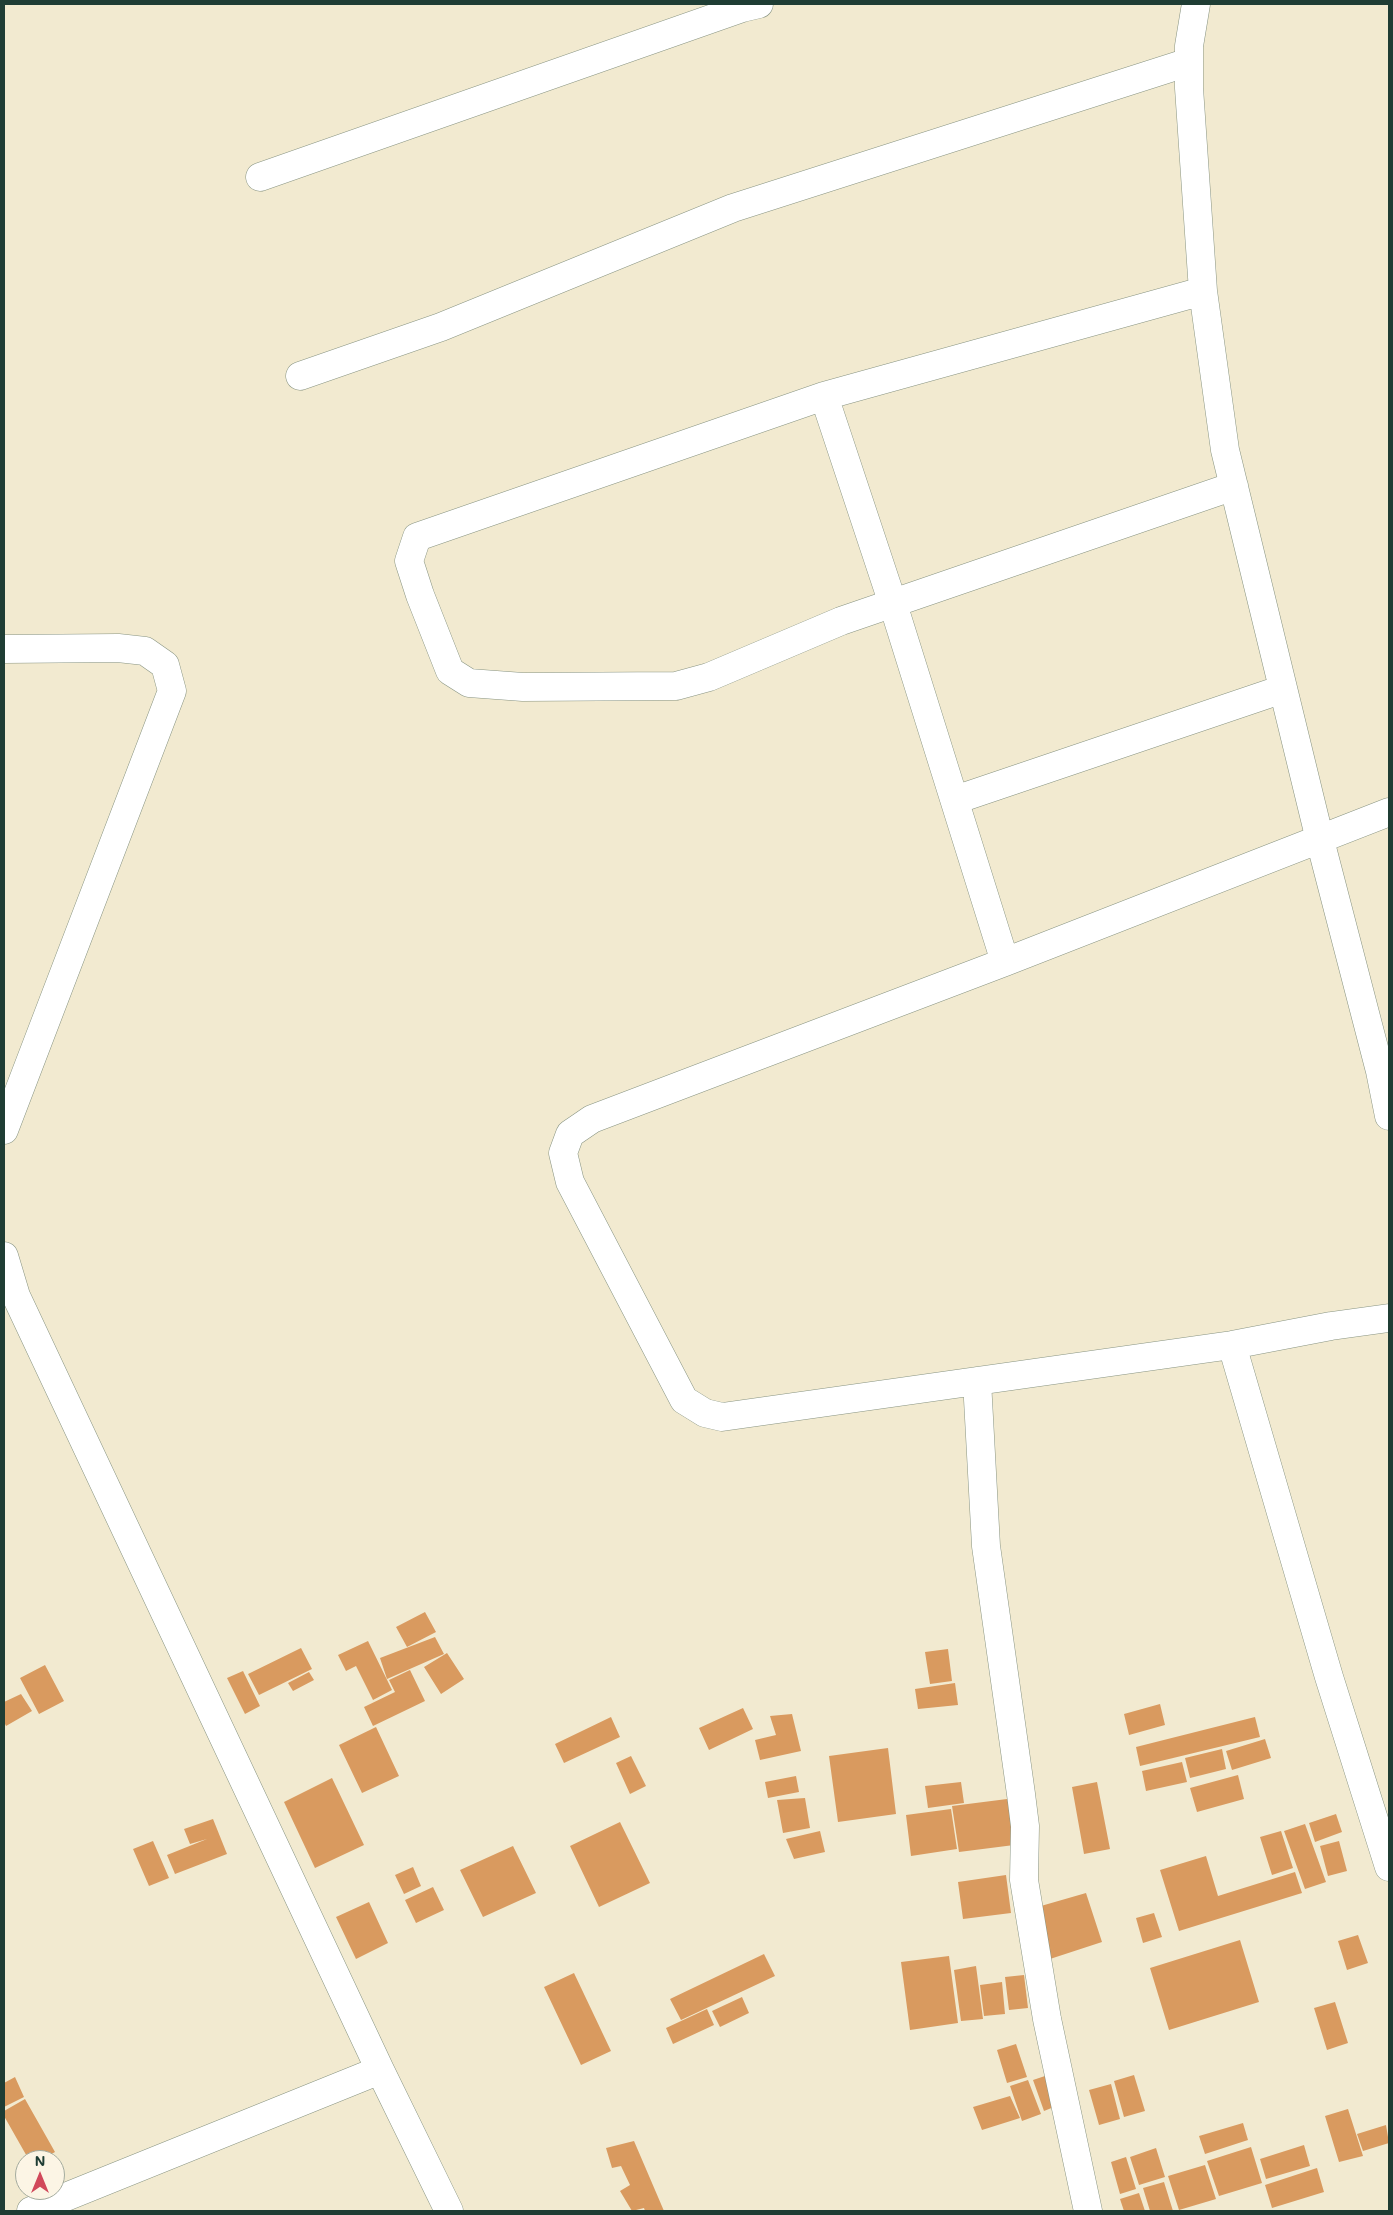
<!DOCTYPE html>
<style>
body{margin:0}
#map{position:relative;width:1393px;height:2215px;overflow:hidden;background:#f2ead0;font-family:Mali,sans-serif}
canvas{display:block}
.frame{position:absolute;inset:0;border:5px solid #1f3d34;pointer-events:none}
.north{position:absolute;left:15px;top:2150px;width:50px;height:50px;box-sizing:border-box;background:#fcf5e5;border:1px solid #a4ab9e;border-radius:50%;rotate:0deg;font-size:14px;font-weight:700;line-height:20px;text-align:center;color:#1f3d34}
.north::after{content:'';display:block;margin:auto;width:18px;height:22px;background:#d1495b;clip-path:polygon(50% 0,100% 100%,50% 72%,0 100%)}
</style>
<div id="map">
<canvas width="1393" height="2215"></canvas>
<div class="frame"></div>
<div class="north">N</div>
</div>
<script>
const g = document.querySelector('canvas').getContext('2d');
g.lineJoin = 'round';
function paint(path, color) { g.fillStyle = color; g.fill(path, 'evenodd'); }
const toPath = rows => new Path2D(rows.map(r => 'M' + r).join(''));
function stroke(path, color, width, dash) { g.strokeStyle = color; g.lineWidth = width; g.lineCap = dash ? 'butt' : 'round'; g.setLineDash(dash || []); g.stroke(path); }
const building = toPath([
 [425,1612,436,1632,407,1647,396,1627],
 [435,1637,444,1654,387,1679,380,1658],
 [368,1641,392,1690,373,1700,356,1666,346,1671,338,1655],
 [301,1648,312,1669,259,1695,248,1674],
 [948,1649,952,1681,930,1684,925,1652],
 [447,1653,464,1679,441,1694,424,1667],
 [45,1665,64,1701,39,1714,20,1678],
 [410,1670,425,1701,373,1726,364,1707,395,1692,389,1680],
 [243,1671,260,1706,245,1714,227,1678],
 [309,1672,314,1680,293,1691,288,1683],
 [955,1683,958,1705,918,1709,915,1689],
 [21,1694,32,1711,6,1726,4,1722,4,1702],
 [1160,1704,1165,1725,1129,1735,1124,1714],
 [743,1708,753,1729,709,1750,699,1728],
 [792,1714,801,1751,760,1760,755,1740,776,1735,770,1716],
 [611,1717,620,1737,564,1763,555,1744],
 [1255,1717,1260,1737,1140,1766,1136,1747],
 [376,1727,399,1776,362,1793,339,1745],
 [1265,1739,1271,1758,1232,1770,1226,1751],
 [888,1748,896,1814,838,1822,829,1756],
 [1222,1749,1226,1769,1190,1778,1185,1758],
 [631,1756,646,1786,630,1794,616,1763],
 [1182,1762,1187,1782,1146,1791,1142,1771],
 [1238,1775,1244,1799,1197,1812,1190,1788],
 [796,1776,799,1792,768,1798,765,1782],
 [332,1778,364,1845,315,1868,284,1802],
 [961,1782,964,1803,928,1808,925,1786],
 [1097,1782,1110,1849,1084,1854,1072,1787],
 [805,1798,810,1828,783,1833,777,1800],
 [1015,1798,1022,1844,959,1852,952,1806],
 [951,1809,957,1849,911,1856,906,1815],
 [1336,1814,1342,1832,1315,1842,1309,1823],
 [213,1819,227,1854,175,1874,167,1855,207,1839,190,1844,184,1829],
 [620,1822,650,1883,599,1907,570,1846],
 [1305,1824,1326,1882,1305,1889,1284,1831],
 [820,1831,825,1852,794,1859,786,1839],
 [1281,1831,1293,1868,1272,1875,1260,1837],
 [153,1841,169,1878,149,1886,133,1849],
 [1339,1841,1347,1871,1328,1876,1320,1846],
 [513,1846,536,1893,483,1917,460,1870],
 [1206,1856,1218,1896,1295,1872,1302,1893,1179,1931,1160,1870],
 [413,1867,421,1886,404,1894,395,1875],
 [1006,1875,1011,1913,963,1919,958,1882],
 [433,1887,444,1910,416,1923,405,1900],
 [1086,1893,1102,1942,1050,1959,1034,1908],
 [369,1902,388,1943,356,1959,336,1917],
 [1154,1913,1162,1937,1143,1943,1136,1918],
 [1358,1935,1368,1963,1347,1970,1338,1941],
 [1240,1940,1259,2002,1169,2030,1150,1968],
 [764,1954,775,1976,681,2020,670,1999],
 [949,1956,958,2023,910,2030,901,1962],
 [976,1966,983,2019,961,2021,954,1970],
 [574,1973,611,2051,581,2065,544,1987],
 [1024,1975,1028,2008,1009,2010,1005,1977],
 [1002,1982,1005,2014,984,2016,980,1985],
 [742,1997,749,2013,720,2027,712,2011],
 [1335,2002,1348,2043,1327,2050,1314,2008],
 [707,2009,714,2025,673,2044,666,2028],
 [1016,2044,1027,2077,1007,2083,997,2050],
 [1048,2075,1059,2105,1044,2111,1033,2080],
 [1134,2075,1145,2111,1124,2117,1114,2081],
 [15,2077,24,2097,4,2107,4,2083],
 [1028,2080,1041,2114,1022,2121,1010,2086],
 [1111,2084,1120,2119,1099,2125,1089,2090],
 [1010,2096,1020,2118,982,2130,973,2107],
 [25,2099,55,2152,41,2160,29,2160,4,2116,4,2111],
 [1348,2109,1363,2156,1339,2162,1325,2116],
 [1243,2123,1248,2140,1205,2154,1199,2136],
 [1386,2125,1389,2143,1363,2151,1357,2134],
 [634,2141,664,2211,645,2211,644,2208,632,2211,620,2191,630,2185,621,2166,612,2168,606,2148],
 [1304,2145,1310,2166,1266,2179,1260,2159],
 [1251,2147,1262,2183,1219,2196,1207,2161],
 [1156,2148,1165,2177,1139,2185,1130,2157],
 [1126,2157,1136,2189,1120,2194,1111,2162],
 [1205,2165,1216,2199,1179,2210,1168,2176],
 [1317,2168,1324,2192,1272,2208,1265,2185],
 [1164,2182,1173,2211,1150,2211,1143,2188],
 [1139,2193,1145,2211,1124,2211,1120,2199]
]);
const street = toPath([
 [1196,4,1189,46,1189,88,1203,291,1225,450,1320,840,1380,1071,1389,1116],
 [260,177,742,8,759,4],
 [1203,291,824,396,417,537,409,561,420,595,450,671,469,683,523,687,676,686,709,677,841,621,1234,486],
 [300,376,441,327,733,208,1189,62],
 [824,396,893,604,1005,962],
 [4,649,118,648,145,651,165,665,172,691,4,1130],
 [955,800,1283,689],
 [1389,812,1005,962,592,1119,570,1134,563,1153,570,1182,684,1400,705,1413,722,1417,1232,1345,1331,1326,1389,1318],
 [4,1256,16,1296,380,2070,449,2211],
 [1232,1345,1329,1677,1389,1867],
 [977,1381,986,1546,1021,1794,1025,1826,1024,1880,1047,2019,1088,2211],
 [31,2211,380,2070]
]);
paint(building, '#d99a5f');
stroke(street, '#889482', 29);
stroke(street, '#fff', 28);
</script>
